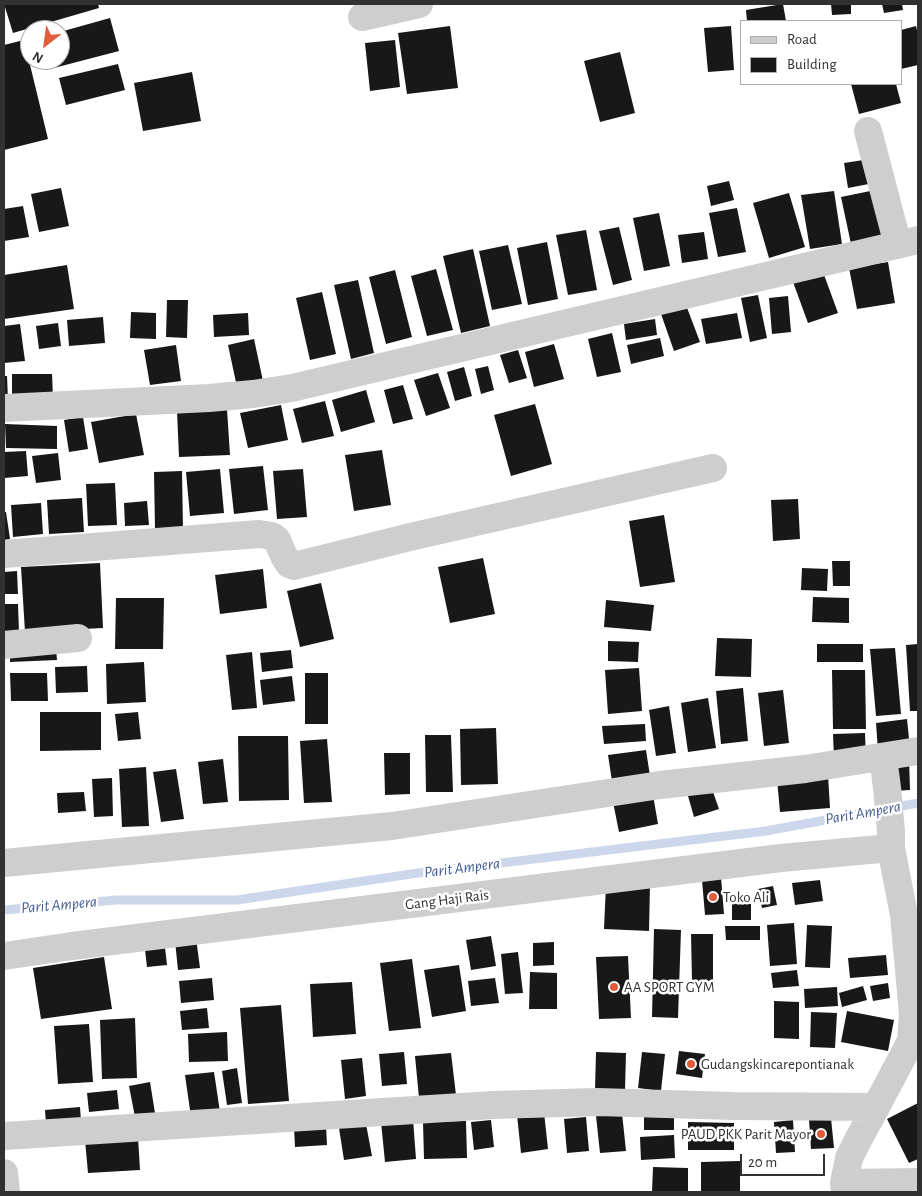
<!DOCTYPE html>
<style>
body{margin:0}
#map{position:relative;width:922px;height:1196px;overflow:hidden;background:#fff;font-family:"Alegreya Sans",sans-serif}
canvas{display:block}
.frame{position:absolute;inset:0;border:5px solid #313131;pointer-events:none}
.legend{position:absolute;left:740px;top:20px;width:162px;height:65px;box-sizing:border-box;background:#fff;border:1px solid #adadad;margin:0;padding:6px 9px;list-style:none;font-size:15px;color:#313131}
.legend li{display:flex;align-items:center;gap:10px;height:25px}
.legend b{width:25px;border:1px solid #adadad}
.north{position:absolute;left:20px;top:20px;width:50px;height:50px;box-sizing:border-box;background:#fff;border:1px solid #adadad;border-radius:50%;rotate:210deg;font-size:14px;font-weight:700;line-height:20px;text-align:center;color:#313131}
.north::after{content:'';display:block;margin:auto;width:18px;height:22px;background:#e05c3b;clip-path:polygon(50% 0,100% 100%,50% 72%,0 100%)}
.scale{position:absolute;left:740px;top:1154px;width:85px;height:22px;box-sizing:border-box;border:2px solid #313131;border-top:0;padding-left:6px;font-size:15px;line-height:18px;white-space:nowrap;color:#313131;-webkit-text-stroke:4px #fff;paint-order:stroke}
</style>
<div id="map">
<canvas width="922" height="1196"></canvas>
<div class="frame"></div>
<ul class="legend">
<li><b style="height:6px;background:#cecece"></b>Road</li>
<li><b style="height:14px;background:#181818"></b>Building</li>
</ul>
<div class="north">N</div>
<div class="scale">20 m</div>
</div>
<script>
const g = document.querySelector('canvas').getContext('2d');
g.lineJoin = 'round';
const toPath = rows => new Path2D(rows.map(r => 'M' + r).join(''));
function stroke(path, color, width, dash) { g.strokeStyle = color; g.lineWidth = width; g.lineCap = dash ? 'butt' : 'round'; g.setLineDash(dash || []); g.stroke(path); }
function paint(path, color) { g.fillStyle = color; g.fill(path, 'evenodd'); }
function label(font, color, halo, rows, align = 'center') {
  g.font = font + ' "Alegreya Sans",sans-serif'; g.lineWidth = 5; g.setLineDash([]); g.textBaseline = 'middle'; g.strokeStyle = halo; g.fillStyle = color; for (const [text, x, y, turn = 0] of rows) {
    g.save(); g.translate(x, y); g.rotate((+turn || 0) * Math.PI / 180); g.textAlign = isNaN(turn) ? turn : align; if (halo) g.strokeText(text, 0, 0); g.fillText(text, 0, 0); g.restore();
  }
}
const stream = toPath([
 [4,910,116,900,237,900,418,873,766,831,918,803]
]);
const building = toPath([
 [4,4,98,4,99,8,13,33],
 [783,4,786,21,747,21,746,10],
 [831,4,851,4,851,14,832,15],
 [882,4,902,4,903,10,884,13],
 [110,18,119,51,50,69,48,60,60,60,60,32],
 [450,26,458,88,407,94,398,33],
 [731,26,734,70,708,72,704,28],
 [916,26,918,35,918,65,901,69,901,30],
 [24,40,48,139,4,150,4,45],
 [395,40,400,87,370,91,365,43],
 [620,52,635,113,600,122,584,61],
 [118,64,125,90,66,105,59,78],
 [192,72,201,121,143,131,134,83],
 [851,84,896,84,901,103,859,114],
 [870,159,874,183,848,188,844,163],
 [729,181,734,200,711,206,707,186],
 [61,188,69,226,39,232,31,194],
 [880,189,890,237,851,244,841,197],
 [834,191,842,244,810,249,801,195],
 [789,193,805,247,769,258,753,203],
 [23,206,29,237,4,241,4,209],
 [737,208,746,252,718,257,709,213],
 [659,213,670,266,644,271,633,218],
 [619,227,632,280,613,285,599,231],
 [586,230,597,290,568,295,556,235],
 [704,232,708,259,682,263,678,235],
 [547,242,558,299,528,305,517,248],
 [508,245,522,304,492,310,479,251],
 [473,249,490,326,461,333,443,256],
 [888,262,895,303,857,309,849,268],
 [67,265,74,309,4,319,4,275],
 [436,269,453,330,427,336,411,276],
 [395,270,412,337,386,344,369,277],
 [823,272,838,313,808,323,793,282],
 [358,280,374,353,351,359,334,285],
 [322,292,336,354,310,360,296,298],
 [758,295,767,338,750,342,741,298],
 [788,296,791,332,772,334,769,298],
 [167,300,188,300,187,338,166,337],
 [686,305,700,342,674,351,661,314],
 [131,312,156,313,156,339,130,338],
 [248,313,249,335,214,337,213,315],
 [737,313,742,338,706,344,701,319],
 [103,317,105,343,69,346,67,320],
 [655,319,657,335,626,340,624,324],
 [58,323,61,346,39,349,36,326],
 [20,324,25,361,4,363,4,326],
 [612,333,621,372,597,377,588,339],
 [660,338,664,356,631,364,627,345],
 [254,339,263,381,237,387,228,345],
 [554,344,564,379,534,387,525,352],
 [176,345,181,381,150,385,144,350],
 [518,350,527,378,509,383,500,355],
 [488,366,494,390,481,394,475,369],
 [464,367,472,396,455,401,447,372],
 [438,373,450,408,426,416,414,380],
 [12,374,52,374,53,397,12,397],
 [4,376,7,376,8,400,4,400],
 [403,385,413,419,393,424,384,390],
 [366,390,375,422,341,432,332,400],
 [325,401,334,436,302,443,293,409],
 [535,404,552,464,511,476,494,415],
 [281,405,288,440,248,448,240,413],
 [227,409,230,455,179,457,177,411],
 [136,414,144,455,99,463,91,422],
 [83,417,88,449,69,452,64,420],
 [5,424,57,426,57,449,6,448],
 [382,450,391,505,354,511,345,455],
 [26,451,28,476,4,478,4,452],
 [58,453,61,480,36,483,32,456],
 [263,466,268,510,234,514,229,469],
 [220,469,224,513,190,516,186,472],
 [303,469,307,517,277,519,273,471],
 [182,471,183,529,155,529,154,472],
 [115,483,117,525,88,526,86,484],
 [82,498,84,532,49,534,47,500],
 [798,499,800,539,773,541,771,500],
 [147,501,149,525,125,526,124,503],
 [41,503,43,534,13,537,11,505],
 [4,512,6,512,10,539,4,540],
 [664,515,675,582,640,587,629,521],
 [483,558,495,614,450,623,438,567],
 [832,561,850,561,850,586,833,586],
 [100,563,103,628,25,632,21,567],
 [802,568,828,569,827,591,801,590],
 [263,569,267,608,220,614,215,575],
 [17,571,18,594,4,594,4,572],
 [321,583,334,639,300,647,287,591],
 [813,597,849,598,849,623,812,622],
 [116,598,164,598,163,649,115,649],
 [606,600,654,605,651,631,604,627],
 [4,604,18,604,19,633,4,633],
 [717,638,752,639,751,677,715,676],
 [608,641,639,642,638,662,608,661],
 [817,644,863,644,863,662,817,662],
 [918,644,918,711,910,711,906,645],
 [895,648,901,714,876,716,870,649],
 [56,649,57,660,10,662,10,651],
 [291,650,293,668,262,672,260,653],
 [252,652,257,708,232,710,226,655],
 [144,662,146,702,107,704,106,664],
 [87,666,88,692,56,693,55,667],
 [639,668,642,711,608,714,605,670],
 [832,670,865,670,866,729,833,729],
 [10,673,47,673,48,701,11,701],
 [305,673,328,673,328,724,305,724],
 [292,676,295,701,263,705,260,680],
 [743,688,748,741,721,744,716,691],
 [783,690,789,743,764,746,758,693],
 [708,698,716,748,688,752,681,703],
 [669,706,676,753,656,756,649,710],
 [40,712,101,712,101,750,40,751],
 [138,712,141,739,118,741,115,714],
 [907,719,910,748,878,751,876,723],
 [645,724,646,741,604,744,602,726],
 [496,728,498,784,461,785,460,729],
 [865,733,866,758,834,759,833,734],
 [425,735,451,735,453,792,426,792],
 [238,736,288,736,289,800,239,801],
 [327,739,332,802,304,803,300,741],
 [646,750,650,776,612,781,608,755],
 [384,753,410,753,410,794,385,795],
 [223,759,228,802,203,804,198,762],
 [909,759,910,790,892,791,890,760],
 [146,767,149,826,122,827,119,769],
 [176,769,184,819,161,822,153,772],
 [828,775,830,808,780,812,777,779],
 [112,778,113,816,94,817,92,779],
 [712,789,719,809,694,817,688,796],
 [84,792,86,811,58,813,57,793],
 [653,795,658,824,619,832,613,802],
 [721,877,724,914,705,915,702,880],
 [820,880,823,901,795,905,792,883],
 [606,884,650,885,649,931,604,929],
 [773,886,777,905,762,908,758,889],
 [732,903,751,904,751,920,732,920],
 [794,923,797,964,770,966,767,925],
 [807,925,832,926,830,968,805,967],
 [725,926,760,926,760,940,726,940],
 [654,929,681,930,678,1018,652,1017],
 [691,934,713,934,713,981,692,981],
 [491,936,496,966,471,970,466,940],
 [196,938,200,968,178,970,175,941],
 [164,939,167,965,147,967,144,941],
 [554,942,554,965,533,966,533,943],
 [518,952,523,993,505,994,501,954],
 [886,955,888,975,850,978,848,958],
 [628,956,631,1018,599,1019,596,957],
 [104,957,112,1009,41,1019,33,968],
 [412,959,421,1028,389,1031,380,963],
 [459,965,466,1011,432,1017,424,970],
 [797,970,799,986,773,988,771,973],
 [530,972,557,973,557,1009,529,1009],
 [212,978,214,1000,181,1003,179,981],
 [495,978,499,1003,471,1006,468,981],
 [352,982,356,1034,313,1037,310,984],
 [888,983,890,998,873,1001,870,986],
 [863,986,867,1000,842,1007,839,993],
 [837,987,838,1006,805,1008,804,989],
 [774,1001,799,1002,799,1039,774,1038],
 [281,1005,289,1101,248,1104,240,1008],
 [207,1008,209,1028,182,1030,180,1011],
 [847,1011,894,1020,888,1051,841,1042],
 [811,1012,837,1013,835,1048,810,1047],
 [135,1018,137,1078,102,1079,100,1020],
 [89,1024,93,1082,58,1084,54,1026],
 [227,1032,228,1061,189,1062,188,1034],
 [679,1051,705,1054,702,1078,676,1074],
 [404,1052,407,1084,382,1086,379,1054],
 [596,1052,626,1053,625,1091,595,1090],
 [642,1052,665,1054,661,1091,638,1088],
 [451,1053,456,1095,419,1098,415,1056],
 [362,1058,366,1096,345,1099,341,1060],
 [237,1068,242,1103,227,1105,222,1071],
 [214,1072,220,1112,191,1117,185,1075],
 [150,1082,155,1113,135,1117,129,1086],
 [117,1090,119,1109,89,1112,87,1093],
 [918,1103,918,1159,909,1163,887,1119],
 [80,1107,81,1121,46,1124,45,1110],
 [644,1110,674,1110,674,1130,644,1130],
 [544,1112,548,1149,521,1153,517,1115],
 [622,1113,626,1151,600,1153,596,1116],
 [586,1117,589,1151,567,1153,564,1119],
 [831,1118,834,1148,811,1149,809,1120],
 [413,1119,416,1159,385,1162,381,1122],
 [491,1120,494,1147,474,1150,471,1122],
 [793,1120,795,1152,776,1153,774,1122],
 [466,1121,467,1158,424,1159,423,1122],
 [688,1122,734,1123,734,1150,688,1150],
 [366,1124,372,1156,344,1160,339,1128],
 [326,1125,327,1145,295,1147,294,1127],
 [674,1135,675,1158,641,1160,640,1137],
 [138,1137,140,1170,88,1173,85,1140],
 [740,1161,740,1192,701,1192,701,1162],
 [653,1167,688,1168,688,1192,652,1192]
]);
const minor = toPath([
 [362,17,419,4],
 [868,131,898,245],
 [4,408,209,398,253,394,292,388,918,240],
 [4,554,259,534,272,536,277,540,284,556,289,564,294,566,410,537,713,468],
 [4,645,78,638],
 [4,863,392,826,660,785,805,769,918,751],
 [4,956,72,946,781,858,891,848],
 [876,1107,911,1041,913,1014,904,915,891,848,891,831,887,788,883,757],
 [4,1136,493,1105,597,1102,734,1106,876,1107,858,1140,849,1158,844,1183,845,1192],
 [844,1183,918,1182]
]);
const tertiary = toPath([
 [4,1173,6,1192]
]);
const markers = [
 [713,897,5,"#e05c3b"],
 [614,987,5,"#e05c3b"],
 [691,1064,5,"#e05c3b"],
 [821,1134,5,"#e05c3b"]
];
const poiNames = [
 ["Toko Ali",723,897],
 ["AA SPORT GYM",624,987],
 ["Gudangskincarepontianak",701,1064],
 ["PAUD PKK Parit Mayor",811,1134,"right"]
];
const streetNames = [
 ["Gang Haji Rais",447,900,-7]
];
const waterNames = [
 ["Parit Ampera",863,813,-10],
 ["Parit Ampera",462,868,-7],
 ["Parit Ampera",59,905,-5]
];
stroke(stream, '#cdd7ec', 9);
paint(building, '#181818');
stroke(minor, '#cecece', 28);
stroke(tertiary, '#cecece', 28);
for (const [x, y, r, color] of markers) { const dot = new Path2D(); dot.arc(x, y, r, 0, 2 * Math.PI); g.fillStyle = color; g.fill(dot); stroke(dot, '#fff', 2); }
label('15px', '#313131', '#fff', poiNames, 'left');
label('15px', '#313131', '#fff', streetNames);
label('italic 16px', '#405c91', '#fff', waterNames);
</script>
